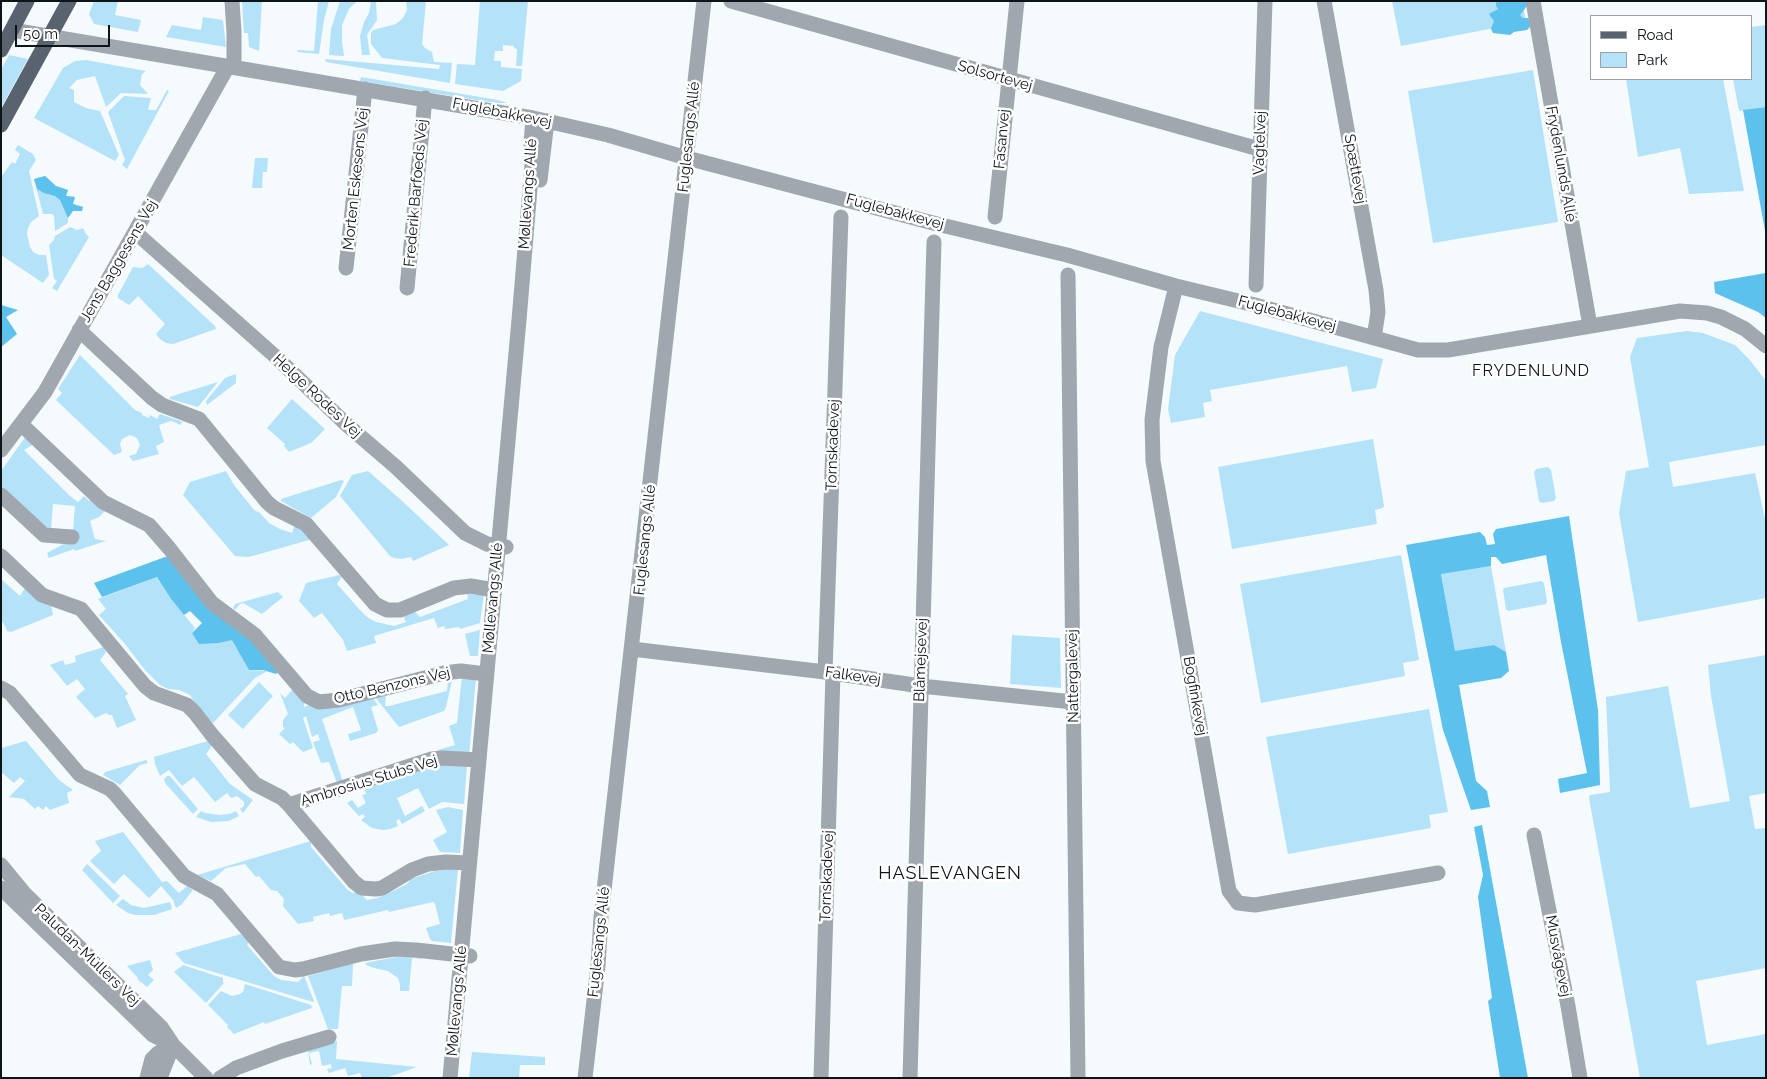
<!DOCTYPE html>
<meta charset="utf-8">
<style>
body{margin:0}
#map{position:relative;width:1767px;height:1079px;overflow:hidden;background:#f5fafc;font-family:Raleway,sans-serif}
canvas{display:block}
.frame{position:absolute;inset:0;border:2px solid #0d1519;pointer-events:none}
.legend{position:absolute;left:1590px;top:15px;width:162px;height:65px;box-sizing:border-box;background:#fff;border:1px solid #9ea1a3;margin:0;padding:6px 9px;list-style:none;font-size:15px;color:#0d1519}
.legend li{display:flex;align-items:center;gap:10px;height:25px}
.legend b{width:25px;border:1px solid #9ea1a3}
.scale{position:absolute;left:15px;top:25px;width:95px;height:22px;box-sizing:border-box;border:2px solid #0d1519;border-top:0;padding-left:6px;font-size:15px;line-height:18px;white-space:nowrap;color:#0d1519;-webkit-text-stroke:4px #fff;paint-order:stroke}
</style>
<div id="map">
<canvas width="1767" height="1079"></canvas>
<div class="frame"></div>
<ul class="legend">
<li><b style="height:6px;background:#58636f"></b>Road</li>
<li><b style="height:14px;background:#b4e2f9"></b>Park</li>
</ul>
<div class="scale">50 m</div>
</div>
<script>
const g = document.querySelector('canvas').getContext('2d');
g.lineJoin = 'round';
function paint(path, color) { g.fillStyle = color; g.fill(path, 'evenodd'); }
const toPath = rows => new Path2D(rows.map(r => 'M' + r).join(''));
function stroke(path, color, width, dash) { g.strokeStyle = color; g.lineWidth = width; g.lineCap = dash ? 'butt' : 'round'; g.setLineDash(dash || []); g.stroke(path); }
function label(font, color, halo, rows, align = 'center') {
  g.font = font + ' Raleway,sans-serif'; g.lineWidth = 5; g.setLineDash([]); g.textBaseline = 'middle'; g.strokeStyle = halo; g.fillStyle = color; for (const [text, x, y, turn = 0] of rows) {
    g.save(); g.translate(x, y); g.rotate((+turn || 0) * Math.PI / 180); g.textAlign = isNaN(turn) ? turn : align; if (halo) g.strokeText(text, 0, 0); g.fillText(text, 0, 0); g.restore();
  }
}
const green = toPath([
 [94,1,118,1,115,15,141,20,138,32,94,24,89,14],
 [242,1,262,1,259,51,249,47,248,33,244,33],
 [318,1,329,1,324,20,319,54,297,52,298,50,314,51],
 [340,1,357,1,349,9,342,25,342,42,344,56,329,55,331,29],
 [371,1,376,1,377,20,367,35,370,55,362,55,360,36,364,22,369,13],
 [406,1,426,1,422,44,425,48,432,52,434,62,452,63,450,83,326,62,325,59,439,69,440,65,382,58,371,44,371,33,373,30,396,24,403,18,407,10],
 [480,1,528,1,522,66,516,66,517,49,514,48,514,46,503,45,503,51,495,51,494,61,501,61,501,67,522,69,521,81,503,91,455,84,457,64,475,65],
 [1392,1,1522,1,1526,22,1401,46],
 [203,17,223,20,226,47,166,37,172,25,201,30],
 [1766,25,1766,107,1739,111,1733,79,1751,79,1751,27],
 [9,55,28,59,1,108,1,70],
 [86,60,146,71,142,74,140,85,148,94,121,93,106,107,95,76,77,80,69,88,74,90,74,102,86,108,100,111,119,155,115,161,34,118,63,68,75,61],
 [1533,70,1558,222,1433,243,1408,91],
 [361,77,498,100,507,103,495,103,360,81],
 [1626,79,1723,79,1744,191,1689,194,1680,148,1638,157],
 [167,90,169,91,127,169,122,165,125,160,108,112,124,96,151,98,148,110,156,110],
 [18,145,33,154,36,160,29,171,39,216,31,222,28,228,27,234,30,247,33,252,39,255,46,255,49,275,43,283,1,255,1,177,12,162,15,164,20,154,15,150],
 [255,158,268,158,267,172,263,172,262,188,252,188],
 [45,176,56,186,68,190,66,196,75,197,73,204,83,207,82,211,75,210,71,212,68,216,68,223,55,231,54,216,52,214,43,214,34,179],
 [70,227,77,230,83,228,86,234,89,237,57,291,52,288,57,281,54,279,49,245,54,240,55,236],
 [148,264,215,326,216,329,173,344,166,343,160,339,156,334,165,324,138,296,129,305,118,298,118,295,133,267,142,268],
 [1200,311,1383,359,1376,388,1352,392,1347,366,1210,390,1212,401,1203,403,1205,417,1171,423,1168,409,1175,355],
 [1687,331,1703,333,1735,345,1749,359,1766,381,1766,445,1669,462,1673,487,1755,473,1766,523,1766,598,1638,622,1619,513,1626,471,1649,467,1630,357,1637,338],
 [80,355,135,410,142,413,142,415,149,418,150,415,157,419,160,414,181,421,182,422,181,425,171,421,159,425,164,442,156,446,159,454,133,461,129,456,136,454,140,445,137,438,130,435,122,439,120,444,122,452,114,455,56,400,62,393,58,389],
 [236,374,236,383,207,405,206,401,225,378],
 [218,382,198,407,170,399,170,397,179,394],
 [292,399,325,429,311,443,289,452,284,446,285,444,267,428],
 [26,436,34,444,24,450,70,496,78,502,84,496,89,501,91,499,105,511,99,517,90,521,95,539,106,541,75,551,74,549,49,558,47,553,69,541,73,531,75,506,53,504,51,531,1,489,1,471],
 [1373,439,1384,506,1383,508,1375,510,1377,524,1232,549,1218,467],
 [1548,467,1551,470,1556,498,1554,501,1542,503,1539,501,1534,472,1536,469],
 [226,471,234,485,254,510,260,513,269,523,280,529,292,533,295,524,311,538,309,540,249,557,235,556,183,495,190,482],
 [368,471,401,500,449,545,413,561,411,557,402,559,394,558,390,556,340,496,352,475],
 [341,480,344,481,336,497,311,518,281,501,281,499],
 [1401,555,1419,660,1403,663,1405,676,1261,703,1240,584],
 [1491,566,1506,652,1494,645,1455,652,1441,573],
 [339,575,342,576,337,584,359,609,367,617,376,622,394,626,406,622,403,615,413,610,420,617,468,599,467,591,484,594,480,623,460,629,459,627,445,629,444,626,438,628,434,618,374,636,376,643,347,651,343,640,322,613,314,618,299,601,306,583],
 [157,577,171,599,195,628,192,633,219,643,233,639,249,670,267,671,255,678,213,723,204,717,190,695,179,690,168,689,160,685,145,670,125,644,99,615,106,609,98,599],
 [1,579,20,596,25,588,51,605,53,615,11,632,7,631,3,622,1,623],
 [1541,581,1544,583,1547,601,1546,604,1508,611,1506,609,1503,590,1504,588],
 [278,592,283,597,262,614,243,603,240,604,235,610,233,608,235,604],
 [480,630,478,656,470,656,465,634],
 [1012,635,1060,638,1061,688,1010,684],
 [104,647,106,652,100,660,128,694,125,696,136,720,117,728,112,715,109,715,106,713,95,718,76,697,85,689,77,679,67,686,50,665,63,660,65,665,76,662,75,656],
 [1766,655,1766,793,1749,796,1755,829,1766,828,1766,968,1696,981,1707,1045,1766,1034,1766,1078,1640,1078,1589,798,1590,795,1610,792,1606,697,1668,686,1690,808,1730,801,1711,696,1708,665],
 [462,676,476,677,469,756,440,755,438,750,455,745,449,726,457,723],
 [448,681,452,681,446,707,444,711,399,727,375,697,386,695,385,706,389,706,447,691],
 [259,682,273,696,243,729,228,715],
 [293,689,304,702,304,707,312,704,372,697,378,705,371,707,378,730,376,733,350,741,348,734,361,730,353,707,322,719,343,782,337,783,329,762,321,763,313,742,320,740,318,734,312,737,306,716,303,718,313,748,303,752,293,742,290,744,279,734,285,728,283,727,283,720,288,714,280,693,285,698],
 [1429,709,1448,812,1429,815,1431,828,1288,854,1266,737],
 [211,740,213,744,206,754,230,784,253,800,243,813,240,809,244,806,244,802,237,796,231,798,227,793,215,802,194,777,182,786,169,770,160,776,155,764,154,757],
 [26,741,59,780,73,790,67,793,69,803,50,810,46,806,43,810,38,806,35,809,24,799,9,797,25,781,20,777,14,783,1,772,1,748],
 [146,760,148,763,140,765,120,785,103,775,105,772],
 [431,764,467,765,464,804,442,802,429,809,418,788,397,798,405,816,422,806,425,811,402,824,399,819,396,821,398,826,390,829,383,830,372,828,361,820,365,817,363,814,359,816,347,803,352,800,358,808,366,803,362,795,366,794,364,787],
 [167,776,170,776,198,809,193,814,165,783,164,779],
 [448,807,463,810,460,853,440,852,433,840,447,832,436,810],
 [201,811,205,813,219,815,230,814,236,811,239,816,229,821,211,822,196,817],
 [123,832,162,882,167,881,179,893,187,886,193,890,181,905,176,908,173,900,161,886,149,898,124,874,114,884,90,861,101,851,95,841],
 [311,841,311,847,346,888,352,893,356,892,362,895,367,900,377,898,391,892,407,884,411,879,435,871,444,870,446,867,458,868,451,943,432,941,430,939,426,928,440,924,435,904,433,902,389,912,388,910,344,920,342,913,330,916,329,913,313,917,314,921,298,924,283,906,284,899,277,891,271,890,259,876,256,877,245,864,226,868,211,881,197,875],
 [87,864,120,896,113,903,82,870],
 [123,899,131,905,144,908,170,902,172,909,154,915,135,915,128,913,116,905],
 [241,934,250,941,247,945,274,976,281,980,298,982,304,976,314,1001,313,1002,184,963,175,953],
 [396,957,422,957,422,959,412,958,409,991,400,991,400,984,398,978,388,971,374,968,366,965,365,963],
 [150,960,153,970,148,975,154,980,147,987,137,979,138,978,127,966],
 [350,964,353,964,352,986,342,986,338,1029,328,1029,308,976],
 [183,965,223,978,223,982,224,983,206,1003,174,972],
 [245,984,311,1005,312,1008,265,1024,264,1022,234,1034,227,1027,228,1025,208,1005,221,991,232,996,240,994,243,992],
 [337,1041,336,1059,417,1067,386,1078,362,1078,360,1073,348,1076,345,1068,329,1073,327,1069,332,1068,331,1064,322,1066,319,1051,309,1053,312,1064,310,1065,308,1049],
 [472,1052,545,1057,545,1065,520,1065,519,1078,469,1078]
]);
const forest = toPath([
 [1496,1,1526,2,1527,6,1520,15,1523,18,1528,18,1531,22,1530,27,1527,30,1514,32,1510,35,1493,33,1491,29,1494,21,1489,14,1498,9,1496,6],
 [1766,107,1766,236,1743,110],
 [45,176,56,186,68,190,66,196,75,197,73,204,83,207,82,211,73,211,68,218,60,200,55,196,44,193,37,189,34,179],
 [1766,273,1766,318,1758,312,1715,293,1714,282],
 [1,305,18,310,6,317,17,334,1,347],
 [1569,516,1598,710,1600,785,1560,793,1558,779,1587,773,1561,642,1546,555,1502,564,1496,557,1491,557,1491,566,1441,574,1455,651,1494,645,1506,652,1509,671,1501,678,1459,685,1476,781,1487,791,1490,807,1471,810,1443,730,1406,545,1480,532,1485,537,1487,545,1495,544,1493,534,1496,529],
 [165,557,173,557,230,619,282,668,276,674,263,670,249,670,232,640,219,643,199,644,192,633,202,623,190,611,184,615,171,599,157,577,102,597,94,583],
 [1482,825,1528,1078,1500,1078,1488,1001,1492,998,1478,897,1483,875,1474,827]
]);
const minor = toPath([
 [232,1,234,32,234,67],
 [731,1,1259,149],
 [1324,1,1376,290,1378,312,1374,338],
 [1533,1,1590,326],
 [12,30,533,118,608,135,687,158,937,224,1067,255,1176,286,1255,305,1418,350,1448,350,1680,311,1707,313,1721,317,1745,329,1766,346],
 [540,180,547,121],
 [995,217,1017,1],
 [135,232,276,357,346,424,396,467,465,533,487,544,506,547],
 [346,268,365,89],
 [1068,275,1078,1078],
 [1256,285,1265,1],
 [1176,286,1161,347,1152,420,1153,461,1229,891,1238,903,1255,905,1438,873],
 [407,288,425,98],
 [79,330,152,398,162,405,199,419,267,502,274,508,306,524,375,604,387,610,400,610,454,588,471,586,494,590],
 [21,424,103,502,149,525,169,548,212,603,255,635,307,696,319,702,339,700,444,673,461,671,486,674],
 [1,450,45,392,228,66],
 [1,495,44,535,72,537],
 [1,556,42,595,81,609,145,686,154,693,187,705,195,713,212,735,255,784,282,798,289,805,354,882,362,888,376,889,382,888,412,870,428,864,446,862,469,863],
 [632,649,825,672,921,686,1073,702],
 [825,672,841,217],
 [1,688,10,693,80,775,110,789,115,794,184,876,217,894,279,967,295,970,303,969,361,954,395,949,416,950,470,956],
 [289,805,432,759,442,758,479,760],
 [1534,835,1568,1006,1580,1078],
 [1,865,24,893,161,1027,173,1045,206,1078],
 [1,888,153,1035,171,1044],
 [147,1078,152,1059,158,1053,173,1045],
 [160,1078,173,1045],
 [220,1078,236,1068,282,1051,329,1037],
 [450,1078,519,320,532,165,531,143,533,118],
 [585,1078,598,966,601,917,704,1],
 [821,1078,833,673],
 [910,1078,934,242]
]);
const major = toPath([
 [1,50,27,1],
 [1,125,69,1]
]);
const streetNames = [
 ["Solsortevej",995,76,16],
 ["Fuglebakkevej",502,113,11],
 ["Fuglesangs Allé",689,137,-84],
 ["Fasanvej",1002,139,-85],
 ["Vagtelvej",1260,143,-88],
 ["Frydenlunds Allé",1561,164,80],
 ["Spættevej",1355,169,80],
 ["Morten Eskesens Vej",356,179,-84],
 ["Frederik Barfoeds Vej",416,193,-85],
 ["Møllevangs Allé",528,194,-86],
 ["Fuglebakkevej",895,212,15],
 ["Jens Baggesens Vej",119,261,-60],
 ["Fuglebakkevej",1287,314,15],
 ["Helge Rodes Vej",317,396,43],
 ["Tornskadevej",833,445,-88],
 ["Fuglesangs Allé",645,540,-84],
 ["Møllevangs Allé",493,598,-85],
 ["Blåmejsevej",921,660,-88],
 ["Falkevej",853,676,8],
 ["Nattergalevej",1073,676,-91],
 ["Otto Benzons Vej",392,686,-13],
 ["Bogfinkevej",1195,696,80],
 ["Ambrosius Stubs Vej",369,781,-17],
 ["Tornskadevej",827,876,-88],
 ["Fuglesangs Allé",599,942,-84],
 ["Paludan-Müllers Vej",87,955,44],
 ["Musvågevej",1558,956,79],
 ["Møllevangs Allé",457,1001,-85]
];
const neighbourhoodNames = [
 ["FRYDENLUND",1531,371]
];
const quarterNames = [
 ["HASLEVANGEN",950,874]
];
paint(green, '#b4e2f9');
paint(forest, '#5cc1ed');
stroke(minor, '#a0a7ae', 15);
stroke(major, '#58636f', 15);
label('15px', '#0d1519', '#fff', streetNames);
g.letterSpacing = '1px';
label('16px', '#0d1519', '#fff', neighbourhoodNames);
g.letterSpacing = '0px';
g.letterSpacing = '1px';
label('18px', '#0d1519', '#fff', quarterNames);
g.letterSpacing = '0px';
</script>
